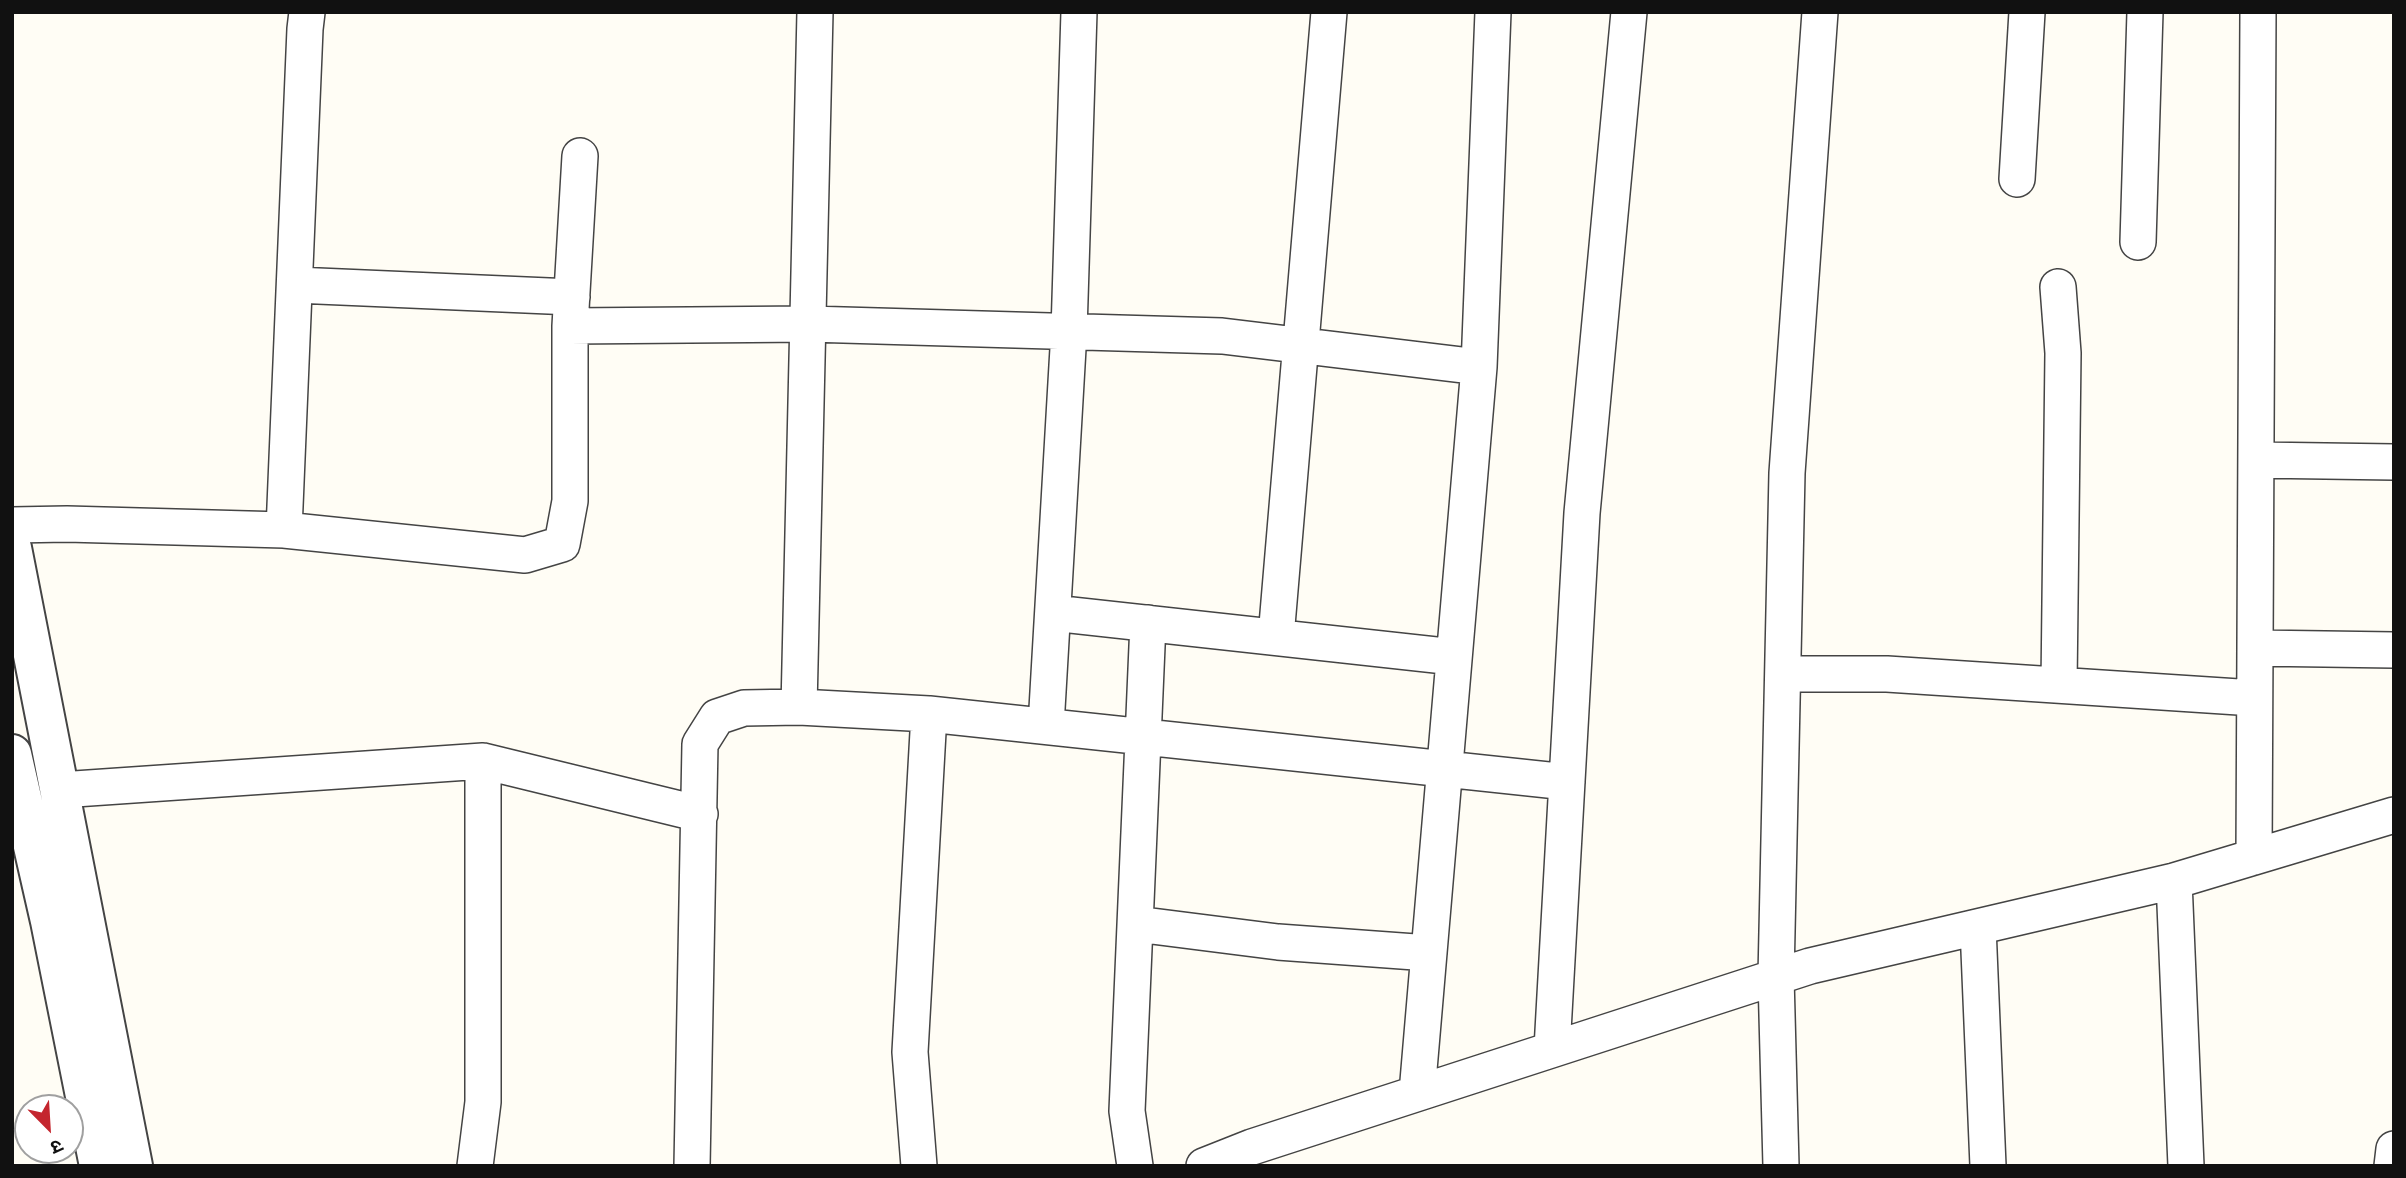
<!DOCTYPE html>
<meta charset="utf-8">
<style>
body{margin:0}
#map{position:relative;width:2406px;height:1178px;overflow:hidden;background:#fffdf5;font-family:"Crimson Pro","Noto Sans Devanagari",serif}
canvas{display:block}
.frame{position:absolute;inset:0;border:14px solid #111;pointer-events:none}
.north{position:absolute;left:14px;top:1094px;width:70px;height:70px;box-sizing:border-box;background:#fff;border:2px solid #a0a0a0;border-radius:50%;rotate:156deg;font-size:19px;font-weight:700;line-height:28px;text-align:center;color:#111}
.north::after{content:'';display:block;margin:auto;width:24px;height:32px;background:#c4262e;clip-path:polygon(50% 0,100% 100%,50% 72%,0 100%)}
</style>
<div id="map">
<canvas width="2406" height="1178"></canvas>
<div class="frame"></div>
<div class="north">उ</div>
</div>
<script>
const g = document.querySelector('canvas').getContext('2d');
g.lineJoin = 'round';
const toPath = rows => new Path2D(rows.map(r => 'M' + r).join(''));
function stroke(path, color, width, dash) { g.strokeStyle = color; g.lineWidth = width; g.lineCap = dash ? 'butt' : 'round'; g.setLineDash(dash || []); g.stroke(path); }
const minor = toPath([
 [2017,179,2027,12],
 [2138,242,2145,12],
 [295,285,572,297],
 [2058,287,2063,353,2059,685],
 [570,326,809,324,1222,336,1479,367],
 [2256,460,2394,462],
 [12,525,67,524,284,530,525,555,562,544,570,501,570,326,580,156],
 [284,530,305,29,307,12],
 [1053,613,1454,657],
 [1276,637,1329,12],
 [2255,648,2394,650],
 [1783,674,1887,674,2254,698],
 [799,707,815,12],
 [1046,726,1069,331,1079,12],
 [60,790,483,761,700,814],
 [2254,857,2258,12],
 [2174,881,2186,1166],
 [1136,924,1278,942,1429,953],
 [1978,927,1988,1166],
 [1552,1049,1582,513,1629,12],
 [1417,1093,1479,367,1493,12],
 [475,1166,483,1102,483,761],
 [692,1166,700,744,717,717,744,708,799,707,929,714,1567,782],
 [919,1166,910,1052,929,714],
 [1135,1166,1127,1111,1148,623],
 [1204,1166,1252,1147,1810,966,2174,881,2394,815],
 [1781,1166,1776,977,1787,473,1820,12],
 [2392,1166,2394,1149]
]);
const tertiary = toPath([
 [12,548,133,1166],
 [12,754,50,921,99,1166]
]);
stroke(minor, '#444', 38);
stroke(tertiary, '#444', 42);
stroke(minor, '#fff', 35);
stroke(tertiary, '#fff', 38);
</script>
